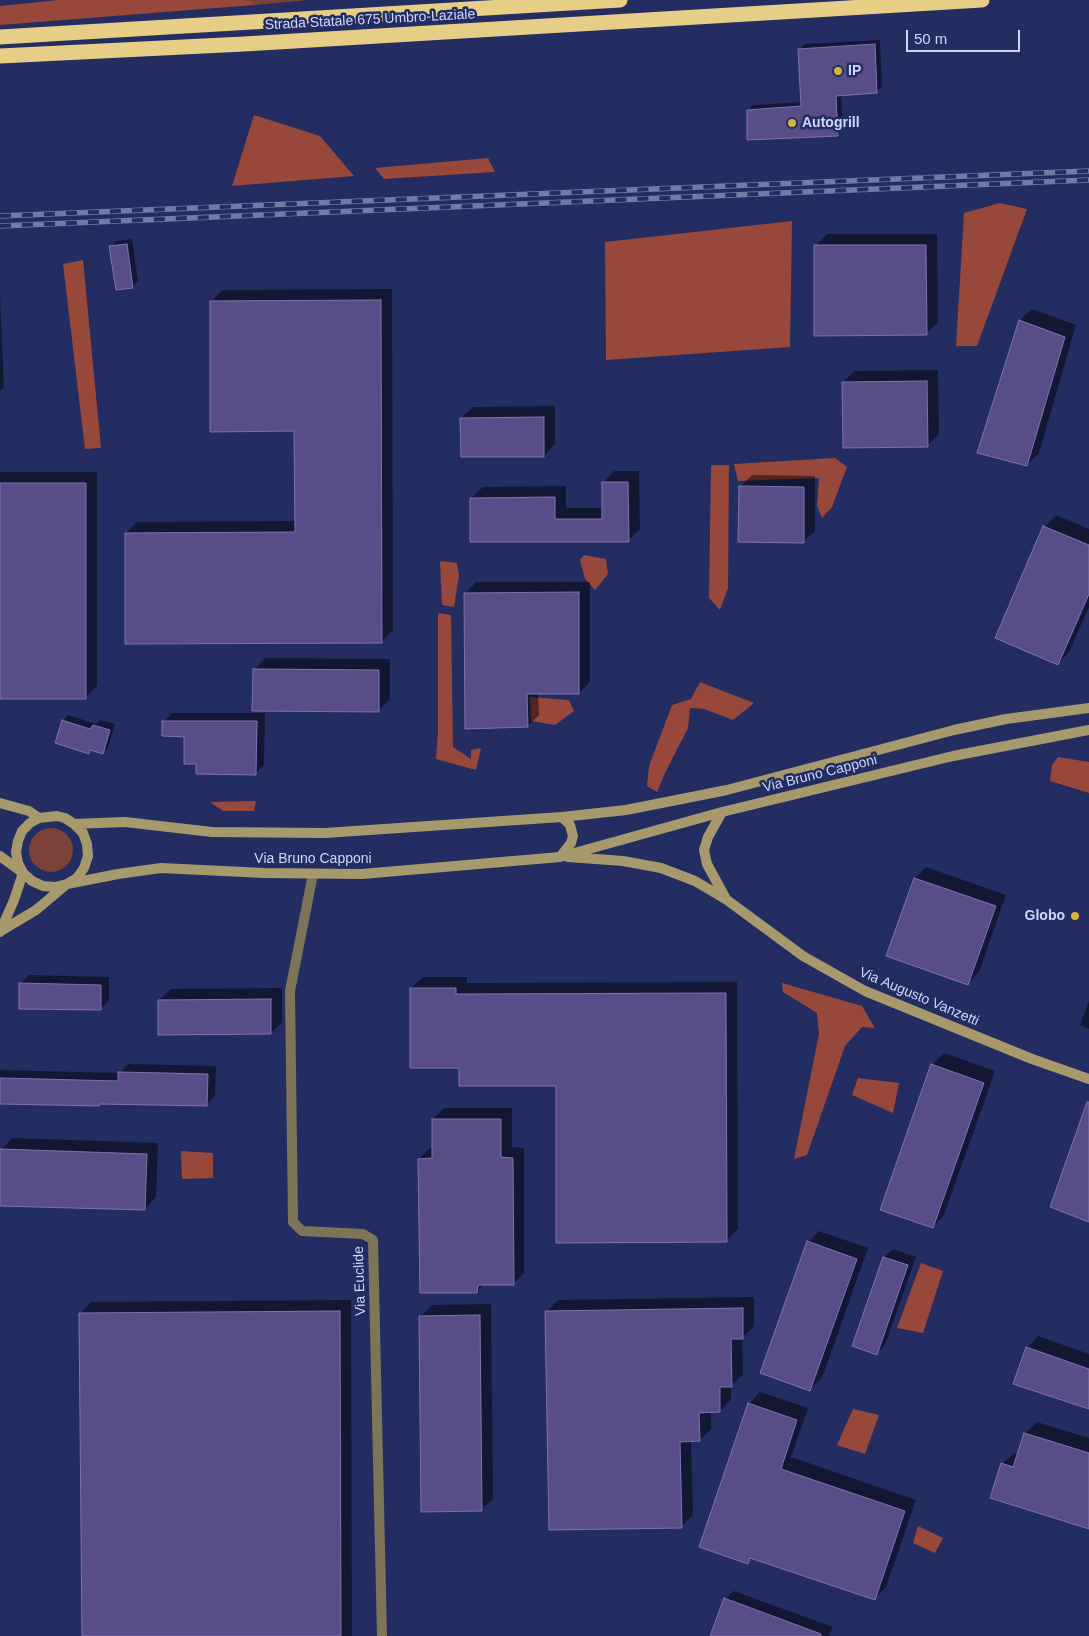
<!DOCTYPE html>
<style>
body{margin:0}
#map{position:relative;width:1089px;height:1636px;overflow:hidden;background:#232d62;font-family:Arial,sans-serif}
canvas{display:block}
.scale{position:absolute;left:906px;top:30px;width:114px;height:22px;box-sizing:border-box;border:2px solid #ccd7f8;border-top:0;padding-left:6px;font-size:15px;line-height:18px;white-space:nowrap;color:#ccd7f8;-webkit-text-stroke:4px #232d62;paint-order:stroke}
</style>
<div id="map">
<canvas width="1089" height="1636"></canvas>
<div class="scale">50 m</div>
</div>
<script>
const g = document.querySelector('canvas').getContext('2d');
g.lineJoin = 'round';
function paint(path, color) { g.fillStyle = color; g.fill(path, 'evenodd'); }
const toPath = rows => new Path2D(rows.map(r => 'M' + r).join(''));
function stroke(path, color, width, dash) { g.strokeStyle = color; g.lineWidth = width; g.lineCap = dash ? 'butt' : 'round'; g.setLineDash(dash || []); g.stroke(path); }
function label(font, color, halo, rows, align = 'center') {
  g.font = font + ' Arial,sans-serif'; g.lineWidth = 5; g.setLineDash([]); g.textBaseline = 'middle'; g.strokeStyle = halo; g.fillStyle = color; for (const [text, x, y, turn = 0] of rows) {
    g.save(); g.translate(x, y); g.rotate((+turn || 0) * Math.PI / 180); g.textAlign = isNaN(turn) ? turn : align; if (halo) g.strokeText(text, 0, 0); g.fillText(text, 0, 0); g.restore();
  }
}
const green = toPath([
 [247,0,309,0,254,5],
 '29 850a22 22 0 1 1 44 0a22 22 0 1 1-44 0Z'
]);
const forest = toPath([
 [59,0,249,0,254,5,0,25,0,6],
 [254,115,320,136,354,176,232,186],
 [488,158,495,172,384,179,375,168],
 [1000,203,1027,209,977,346,956,346,964,213],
 [792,221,790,347,606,360,605,242],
 [83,260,101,448,85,449,63,264],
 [835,458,847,467,832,507,822,518,817,506,819,478,738,481,734,464],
 [711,465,729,465,728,588,720,610,709,598],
 [584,555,606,559,608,574,595,590,585,579,580,560],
 [440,561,457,563,459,575,454,607,442,605],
 [438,613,451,615,453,747,471,759,471,750,481,748,476,770,436,759,438,732],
 [700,682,754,703,733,720,704,709,690,708,688,728,665,773,657,792,647,786,649,766,672,705,691,699],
 [530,697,569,700,574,711,555,725,531,721],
 [1058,757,1089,762,1089,793,1050,781,1052,765],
 [256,801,254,811,223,811,210,802],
 [782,983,862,1006,875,1028,862,1027,845,1046,807,1155,794,1159,819,1034,817,1013,783,992],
 [858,1078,899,1083,893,1113,852,1095],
 [181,1151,213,1153,213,1178,182,1179],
 [921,1263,943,1271,923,1333,897,1328],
 [853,1409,879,1415,865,1454,837,1445],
 [918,1526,943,1538,935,1553,913,1543]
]);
const shadow = toPath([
 [880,40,882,86,877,92,841,94,843,130,838,135,748,110,753,105,802,102,800,49,805,44],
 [827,234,937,234,938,322,926,334,815,246],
 [132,239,138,281,132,287,111,247,116,241],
 [392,289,393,630,382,642,126,533,137,522,296,521,295,430,211,302,222,290],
 [0,295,4,387,0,391],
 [1032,309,1076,325,1039,453,1027,465,978,452,1020,320],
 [938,370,939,434,927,446,843,382,855,371],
 [555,406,555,444,544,456,461,418,473,407],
 [614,471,639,471,640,529,628,540,471,498,483,487,566,486,566,508,603,508,603,483],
 [0,472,97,472,97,686,85,698,0,698],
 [752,475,815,476,815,531,803,542,741,486],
 [1056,515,1089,529,1089,607,1069,652,1058,664,996,638,1045,527],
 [476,582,590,582,590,682,579,693,538,693,539,715,528,726,465,593],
 [265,658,390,659,390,699,379,710,254,670],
 [172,713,265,713,264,765,256,773,197,763,186,735,164,722],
 [68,715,96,724,100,720,115,724,108,747,103,753,92,749,89,752,63,721],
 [926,867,1006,895,979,972,968,983,888,956,915,878],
 [29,975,109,977,109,1001,100,1009,20,984],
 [423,977,467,977,467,983,737,982,738,1229,726,1241,557,1084,411,988],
 [282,988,282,1022,271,1033,159,1000,171,989],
 [1089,1001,1089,1029,1080,1025],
 [944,1053,995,1071,944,1215,933,1227,932,1065],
 [128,1064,216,1066,215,1096,207,1105,101,1103,99,1105,0,1103,0,1070,120,1073],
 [444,1108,512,1108,512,1147,524,1148,524,1273,513,1284,484,1284,477,1291,419,1159,430,1148,434,1148,433,1119],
 [12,1138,158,1143,156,1197,145,1209,0,1205,1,1150],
 [819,1231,868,1248,822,1378,810,1389,808,1242],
 [893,1249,916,1257,885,1345,877,1354,854,1346,884,1257],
 [754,1297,754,1326,742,1338,743,1374,731,1386,731,1399,720,1411,711,1411,711,1429,700,1440,691,1440,693,1515,681,1527,546,1312,558,1300],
 [351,1300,352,1636,83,1636,80,1314,91,1302],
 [491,1304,493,1499,481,1510,421,1316,432,1305],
 [1038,1336,1089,1354,1089,1408,1027,1348],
 [760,1392,808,1408,791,1457,916,1500,886,1587,874,1599,753,1557,748,1562,749,1404],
 [1037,1422,1089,1438,1089,1528,1002,1464,1014,1453,1019,1454,1025,1433],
 [734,1591,833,1627,829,1636,711,1636,725,1599]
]);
const building = toPath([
 [875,44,877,93,836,96,838,136,747,140,747,110,801,106,798,49,875,44],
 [127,244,133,288,116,290,109,246,127,244],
 [814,245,926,245,927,335,814,336,814,245],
 [381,300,382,643,125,644,125,533,295,532,294,431,210,432,210,301,381,300],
 [1019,320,1065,337,1027,466,977,453,1019,320],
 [927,381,928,447,843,448,842,382,927,381],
 [544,417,544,457,461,457,460,418,544,417],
 [602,482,628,482,629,542,470,542,470,498,555,497,555,519,602,519,602,482],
 [0,483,86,483,86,699,0,699,0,483],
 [739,486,804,487,804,543,738,542,739,486],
 [1043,526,1089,545,1089,594,1058,665,995,638,1043,526],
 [579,592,579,694,527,694,528,727,465,729,464,593,579,592],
 [253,669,379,670,379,712,252,711,253,669],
 [62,720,90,729,93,725,110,730,103,754,90,750,89,754,55,743,62,720],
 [162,721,257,721,256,775,196,774,196,764,184,764,184,737,162,736,162,721],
 [914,878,996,906,968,985,886,956,914,878],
 [19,983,101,985,101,1010,19,1009,19,983],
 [410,988,456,988,456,994,726,993,727,1242,556,1243,556,1086,459,1086,459,1068,410,1068,410,988],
 [271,999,271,1034,158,1035,158,1000,271,999],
 [931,1064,984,1083,933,1228,880,1210,931,1064],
 [118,1072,208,1074,207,1106,99,1104,99,1106,0,1104,0,1078,118,1081,118,1072],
 [1087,1102,1089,1102,1089,1222,1050,1207,1087,1102],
 [432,1119,501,1119,501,1157,513,1158,514,1285,478,1285,477,1293,420,1293,418,1159,432,1158,432,1119],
 [0,1149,147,1154,145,1210,0,1206,0,1149],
 [807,1241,857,1259,810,1391,760,1373,807,1241],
 [883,1257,908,1265,877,1355,852,1346,883,1257],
 [743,1308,743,1339,731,1339,732,1387,720,1387,720,1412,699,1413,700,1441,680,1442,682,1528,549,1530,545,1311,743,1308],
 [340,1311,341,1636,82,1636,79,1313,340,1311],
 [480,1315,482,1511,421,1512,419,1316,480,1315],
 [1026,1347,1089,1369,1089,1409,1013,1384,1026,1347],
 [748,1403,797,1420,781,1469,905,1511,875,1600,750,1558,748,1564,699,1547,748,1403],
 [1024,1433,1089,1453,1089,1529,990,1498,1001,1463,1013,1467,1024,1433],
 [724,1598,821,1634,821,1636,710,1636,724,1598]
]);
const street = toPath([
 [313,874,290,991,293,1222,302,1231,363,1234,373,1240,382,1636]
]);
const secondary = toPath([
 [0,803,29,811,39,818],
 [722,812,708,837,704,850,707,864,726,899],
 [74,824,125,822,212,832,325,833,562,817,626,810,727,790,954,730,1006,719,1089,708],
 [0,856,23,873,32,881,43,886,55,887,67,884,77,878,84,868,88,856,87,844,83,833,74,824,65,818,57,816,39,818,30,823,22,831,18,841,16,852,18,863,23,873],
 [560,857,571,843,573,836,570,825,562,817],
 [568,857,623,861,661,868,695,881,727,900,803,956,865,991,1032,1059,1089,1079],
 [1,931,36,910,67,884,118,874,161,868,264,873,362,874,560,857,722,812,953,756,1089,730],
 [0,932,14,900,23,873]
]);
const highway = toPath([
 [0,37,620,0],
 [0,56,244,44,982,0]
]);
const rail = toPath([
 [0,216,1089,171],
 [0,226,1089,180]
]);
const markers = [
 [838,71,5,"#d9b334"],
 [792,123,5,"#d9b334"],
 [1075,916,5,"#d9b334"]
];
const streetNames = [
 ["Strada Statale 675 Umbro-Laziale",370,20,-3],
 ["Via Bruno Capponi",820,774,-14],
 ["Via Bruno Capponi",313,859],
 ["Via Augusto Vanzetti",919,997,23],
 ["Via Euclide",360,1281,-92]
];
const poiNames = [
 ["IP",848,71],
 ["Autogrill",802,123],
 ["Globo",1065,916,"right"]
];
paint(green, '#7a4238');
paint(forest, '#97483a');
paint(shadow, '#0007');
paint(building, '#584d87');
stroke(building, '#7e73b1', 1);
stroke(street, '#7e7459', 10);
stroke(secondary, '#a8996c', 10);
stroke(highway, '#e6ce87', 15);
stroke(rail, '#707ba6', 5.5);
stroke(rail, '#232d62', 4, [11]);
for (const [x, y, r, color] of markers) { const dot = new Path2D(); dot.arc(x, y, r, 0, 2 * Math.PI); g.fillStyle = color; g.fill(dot); stroke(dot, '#232d62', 2); }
label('14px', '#ccd7f8', '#232d62', streetNames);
label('bold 14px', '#ccd7f8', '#232d62', poiNames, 'left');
</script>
